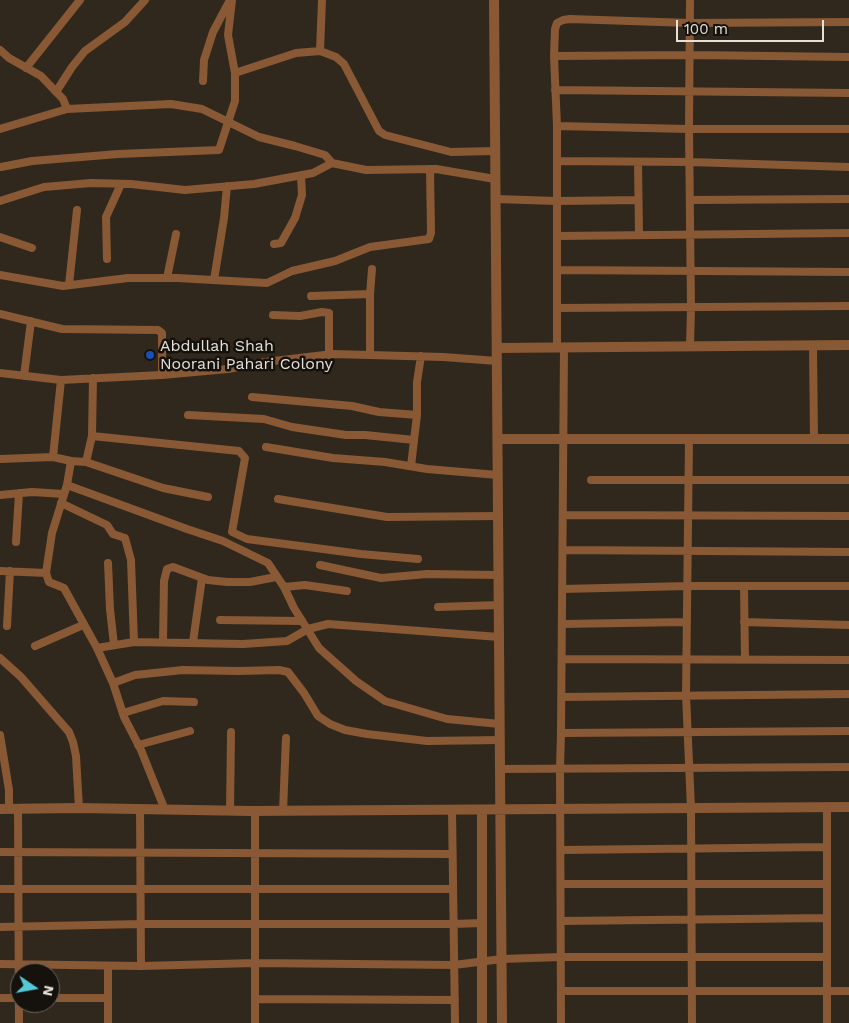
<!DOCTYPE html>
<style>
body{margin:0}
#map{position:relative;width:849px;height:1023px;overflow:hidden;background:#30281c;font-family:"Work Sans",sans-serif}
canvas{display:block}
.north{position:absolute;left:10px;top:963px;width:50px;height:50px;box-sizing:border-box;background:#15110c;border:1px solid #68645e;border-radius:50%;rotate:102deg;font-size:14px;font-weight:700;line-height:20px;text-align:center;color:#e5e0d8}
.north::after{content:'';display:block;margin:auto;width:18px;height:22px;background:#52cbd7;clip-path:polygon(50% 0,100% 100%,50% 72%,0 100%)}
.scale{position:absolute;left:676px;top:20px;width:148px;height:22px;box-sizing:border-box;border:2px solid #e5e0d8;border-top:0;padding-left:6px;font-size:15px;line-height:18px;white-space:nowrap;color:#e5e0d8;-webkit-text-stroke:4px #15110c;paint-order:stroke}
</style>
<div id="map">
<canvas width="849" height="1023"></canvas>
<div class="north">N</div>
<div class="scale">100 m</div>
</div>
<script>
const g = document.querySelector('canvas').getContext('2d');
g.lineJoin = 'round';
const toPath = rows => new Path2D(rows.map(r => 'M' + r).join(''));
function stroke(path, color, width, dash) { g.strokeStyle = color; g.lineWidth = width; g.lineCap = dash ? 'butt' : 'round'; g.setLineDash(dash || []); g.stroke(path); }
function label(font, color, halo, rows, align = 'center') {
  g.font = font + ' "Work Sans",sans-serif'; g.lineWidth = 5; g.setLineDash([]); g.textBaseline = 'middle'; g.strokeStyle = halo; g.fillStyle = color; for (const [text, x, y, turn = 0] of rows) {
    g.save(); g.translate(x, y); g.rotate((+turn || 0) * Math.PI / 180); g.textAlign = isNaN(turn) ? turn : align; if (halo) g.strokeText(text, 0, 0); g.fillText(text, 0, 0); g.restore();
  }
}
const minor = toPath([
 [0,50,9,58,41,76,63,99,67,109],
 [320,51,322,0],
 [554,56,691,55,849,57],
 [26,68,80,0],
 [235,73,296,53,320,51,336,57,344,64,379,131,385,135,451,152,495,151],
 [203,81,204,60,213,32,230,0],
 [555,90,849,93],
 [56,92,72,67,85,51,125,22,145,0],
 [557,126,689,129,849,129],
 [0,129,67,109,171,104,202,109,259,137,295,146,325,155,332,163,366,170,436,169,495,179],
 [557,161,690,162,849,167],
 [638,163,639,235],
 [1,167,32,161,118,154,219,150,235,101,235,73,228,35,232,0],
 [496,199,557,201,638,200],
 [690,200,849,199],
 [0,201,44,187,91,183,131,184,185,190,254,184,313,173,332,163],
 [557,236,849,233],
 [0,237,32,248],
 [274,244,281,243,295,218,302,195,301,176],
 [107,259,106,217,121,184],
 [557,270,849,272],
 [0,275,63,286,128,278,177,278,267,283,292,271,335,261,370,247,429,239,431,233,430,169],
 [167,278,176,234],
 [214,280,224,218,227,186],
 [69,285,77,210],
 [311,296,370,294],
 [557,308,849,306],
 [0,314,62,329,158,330,162,333,162,375],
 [273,315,300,316,322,312,329,313,329,355],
 [813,346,814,439],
 [690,347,691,308,689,129,690,0],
 [557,348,557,126,554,56,555,29,557,23,563,20,570,19,690,23,849,22],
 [370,355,370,294,372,269],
 [0,373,61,380,162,375,228,369,265,362,333,354,443,357,497,361],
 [24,376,31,321],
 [252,397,352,406,379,412,417,415],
 [188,415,264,419,292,427,346,435,365,435,414,440],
 [92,436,239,451,245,458,232,532,247,539,361,554,418,559],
 [689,439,686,695,691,808,692,1023],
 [266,447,333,458,385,462,427,469,498,475],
 [53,457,61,380],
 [0,459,53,457,71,461,86,462,163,488,208,497],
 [71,461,67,485,52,533,46,573,49,582,64,588,97,648,113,683,124,717,141,750,165,810],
 [86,462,92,436,93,378],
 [411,466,417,415,417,382,421,356],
 [591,480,849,480],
 [67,485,187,529,223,541,268,563,284,587,294,608,319,648,356,681,385,701,447,719,500,724],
 [0,495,32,492,64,494],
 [278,499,387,517,498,516],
 [61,503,107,525,113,534,125,538,131,560,134,642],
 [563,515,849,516],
 [16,542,19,493],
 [563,550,849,552],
 [108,563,110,609,114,645],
 [320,565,381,578,427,574,499,575],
 [0,571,46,573],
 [744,586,745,659],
 [284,587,305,585,347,591],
 [562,589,688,586,849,586],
 [438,607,499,605],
 [220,620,302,621],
 [744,622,849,625],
 [562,624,686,622],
 [7,626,10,571],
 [163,642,164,581,167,569,173,567,208,580,227,582,250,582,276,577],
 [193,642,202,578],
 [35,646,83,625],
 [97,648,134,642,243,644,287,641,308,629,328,624,499,637],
 [0,658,21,677,69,732,73,742,76,756,79,808],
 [562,659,849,660],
 [113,683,135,675,183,670,238,671,279,670,288,672,304,693,318,716,330,724,345,730,367,734,427,741,500,740],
 [562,697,849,694],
 [123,713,163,701,194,702],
 [561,733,849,731],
 [0,735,9,790,9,809],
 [138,745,190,731],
 [500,769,849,767],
 [18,809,19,1023],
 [140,809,141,966],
 [452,810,455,1023],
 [230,811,231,732],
 [255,811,255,1023],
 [283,811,286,738],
 [561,850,827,847],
 [0,852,452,854],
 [561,884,827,884],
 [0,889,453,889],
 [561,921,827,918],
 [0,927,141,924,453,924,482,923],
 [0,964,141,966,255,963,454,965,502,959,561,957,827,957],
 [561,991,849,991],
 [0,998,20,998],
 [50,998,108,998],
 [255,999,455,1000],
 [108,1023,108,966],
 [561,1023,560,769,561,733,564,348],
 [827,1023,827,807]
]);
const tertiary = toPath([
 [494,0,502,1023],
 [497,348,849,345],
 [498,439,849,439],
 [0,809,79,808,250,811,849,807],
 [482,810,482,1023]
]);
const markers = [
 [150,355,5,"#1a4fb4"]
];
const poiNames = [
 ["Abdullah Shah",160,346],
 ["Noorani Pahari Colony",160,364]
];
stroke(minor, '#895834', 8);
stroke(tertiary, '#895834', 10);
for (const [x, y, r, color] of markers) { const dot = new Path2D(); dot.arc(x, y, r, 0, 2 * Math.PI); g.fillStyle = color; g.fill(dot); stroke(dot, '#15110c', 2); }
label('16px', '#e5e0d8', '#15110c', poiNames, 'left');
</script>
